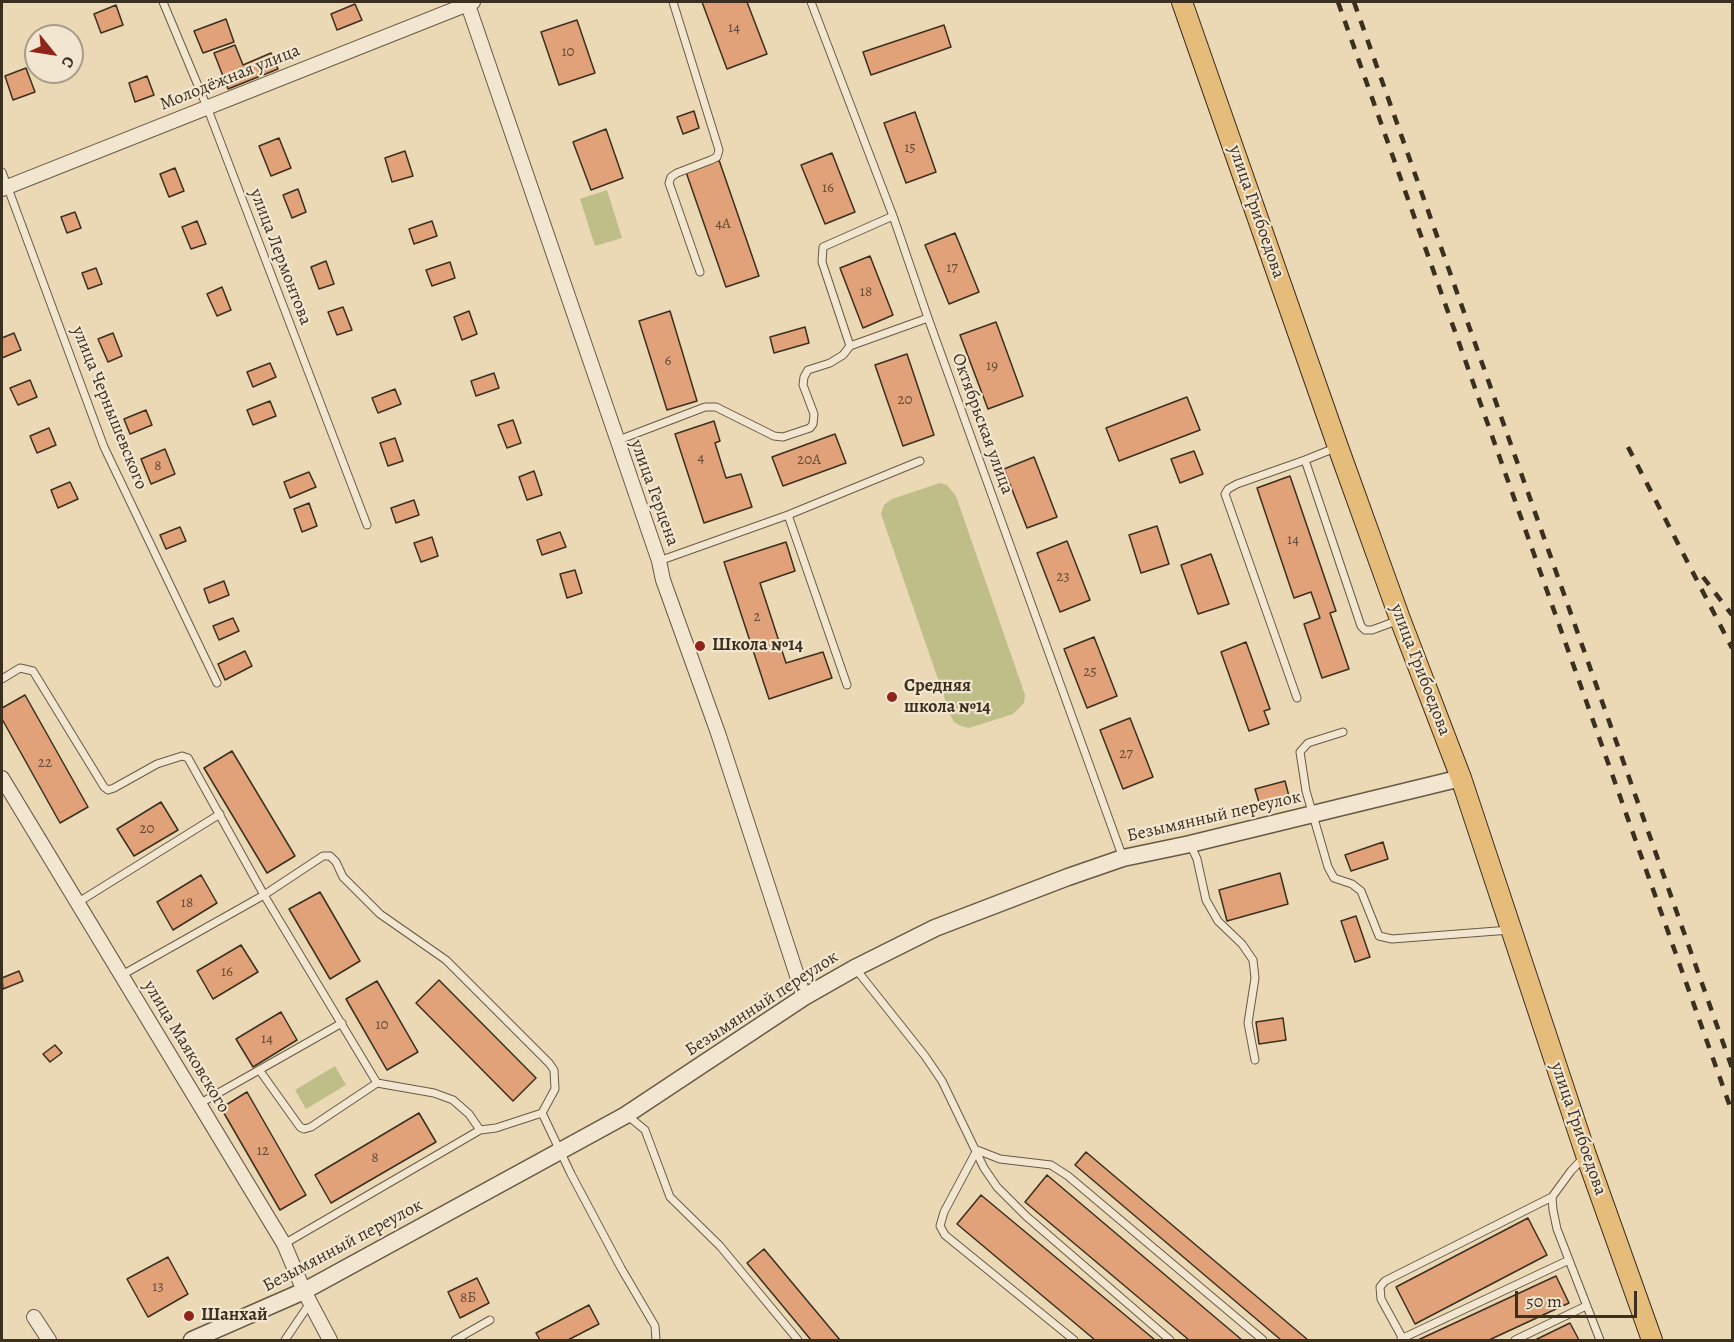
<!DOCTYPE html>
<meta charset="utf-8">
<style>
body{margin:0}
#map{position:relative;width:1734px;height:1342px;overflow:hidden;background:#ebd9b6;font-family:Alegreya,serif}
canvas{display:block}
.frame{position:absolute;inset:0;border:3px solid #3b2f1f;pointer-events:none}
.north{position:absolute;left:24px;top:24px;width:60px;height:60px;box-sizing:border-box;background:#f2e6d0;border:2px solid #a99d89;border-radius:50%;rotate:120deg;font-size:16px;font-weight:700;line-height:24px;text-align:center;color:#3b2f1f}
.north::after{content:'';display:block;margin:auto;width:21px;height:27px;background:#8f2418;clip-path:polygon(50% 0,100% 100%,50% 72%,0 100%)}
.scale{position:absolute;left:1515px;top:1291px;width:122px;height:27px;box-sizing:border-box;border:3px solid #3b2f1f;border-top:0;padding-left:8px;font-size:18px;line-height:21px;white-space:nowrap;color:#3b2f1f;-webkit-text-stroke:4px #f2e6d0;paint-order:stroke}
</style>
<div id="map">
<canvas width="1734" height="1342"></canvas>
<div class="frame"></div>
<div class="north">С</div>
<div class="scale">50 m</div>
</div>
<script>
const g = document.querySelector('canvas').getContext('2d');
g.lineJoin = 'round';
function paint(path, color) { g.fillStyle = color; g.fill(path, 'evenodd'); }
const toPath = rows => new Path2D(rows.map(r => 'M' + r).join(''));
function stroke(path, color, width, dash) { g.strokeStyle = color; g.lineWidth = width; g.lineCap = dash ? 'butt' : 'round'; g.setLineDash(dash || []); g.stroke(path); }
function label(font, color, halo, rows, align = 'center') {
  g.font = font + ' Alegreya,serif'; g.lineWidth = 4.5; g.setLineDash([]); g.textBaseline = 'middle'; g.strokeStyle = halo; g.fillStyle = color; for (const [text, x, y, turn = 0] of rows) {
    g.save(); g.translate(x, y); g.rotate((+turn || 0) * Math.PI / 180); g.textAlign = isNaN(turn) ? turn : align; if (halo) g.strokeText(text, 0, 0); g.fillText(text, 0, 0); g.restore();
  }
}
const green = toPath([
 [607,190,622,238,595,246,580,199],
 [940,483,947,485,956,496,1025,695,1024,703,1013,714,969,728,961,726,954,722,950,714,881,514,884,505,892,499],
 [335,1066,346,1085,306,1109,295,1090]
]);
const building = toPath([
 [702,2,747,2,767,54,727,69,702,2],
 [355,4,362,20,337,30,331,14,355,4],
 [116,5,123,25,101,33,94,14,116,5],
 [226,19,234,42,203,53,194,31,226,19],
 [577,20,595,73,559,85,541,32,577,20],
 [944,25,951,47,871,75,863,52,944,25],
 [235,45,243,65,271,53,278,69,228,89,214,53,235,45],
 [26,68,35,92,13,100,5,76,26,68],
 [147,76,154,95,135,102,129,83,147,76],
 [694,111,699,128,683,134,677,117,694,111],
 [915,112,936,172,906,183,884,123,915,112],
 [606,129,623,178,591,190,573,142,606,129],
 [279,138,291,168,271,176,259,146,279,138],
 [405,151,413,176,392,182,385,158,405,151],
 [832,153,855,212,825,224,801,165,832,153],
 [719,160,759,276,726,287,686,172,719,160],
 [175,168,184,191,169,197,160,174,175,168],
 [298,189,306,212,292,218,283,195,298,189],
 [75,212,81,228,67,233,61,217,75,212],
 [197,221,206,244,191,249,182,227,197,221],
 [432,221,437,236,414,244,409,229,432,221],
 [955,233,979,292,949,304,925,245,955,233],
 [870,256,893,315,863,328,840,268,870,256],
 [326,261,334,284,319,289,311,267,326,261],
 [450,262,455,278,432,286,426,270,450,262],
 [96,268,102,284,88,289,82,273,96,268],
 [222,287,231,310,217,316,207,294,222,287],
 [343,307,352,330,337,335,328,312,343,307],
 [469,311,477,334,462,340,454,317,469,311],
 [670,311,697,401,667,410,639,321,670,311],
 [996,322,1023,396,988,409,960,335,996,322],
 [805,327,809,343,774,353,770,337,805,327],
 [14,333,21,350,2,358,2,338,14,333],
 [113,333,122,356,108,362,98,339,113,333],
 [907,354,934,435,903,446,875,365,907,354],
 [270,363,276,377,253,387,247,372,270,363],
 [494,373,499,388,476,396,471,381,494,373],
 [30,380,37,397,18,405,10,388,30,380],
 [395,389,401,404,378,413,372,398,395,389],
 [1187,397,1200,430,1119,461,1106,428,1187,397],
 [270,401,276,416,253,425,247,410,270,401],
 [146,410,152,425,130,434,124,419,146,410],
 [513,420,521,443,507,448,498,425,513,420],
 [714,421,720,441,715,443,726,478,741,474,752,507,704,523,675,434,714,421],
 [49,428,56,445,37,453,30,436,49,428],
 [835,434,846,463,783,486,772,457,835,434],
 [395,438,403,461,388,466,380,443,395,438],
 [165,449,175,474,151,484,141,459,165,449],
 [1194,451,1203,474,1180,483,1171,459,1194,451],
 [1034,457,1057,517,1027,528,1004,469,1034,457],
 [534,471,542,495,527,500,519,477,534,471],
 [309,472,316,487,290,498,284,482,309,472],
 [1290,476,1336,611,1330,613,1349,669,1322,678,1304,624,1320,618,1311,592,1294,598,1257,488,1290,476],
 [70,482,78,499,58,508,51,490,70,482],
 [414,500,419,515,396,523,391,508,414,500],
 [309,503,317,526,302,532,294,509,309,503],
 [1157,526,1169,564,1141,573,1129,535,1157,526],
 [180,527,186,541,166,549,160,535,180,527],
 [560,532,566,547,542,555,537,540,560,532],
 [432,537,438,556,421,562,414,543,432,537],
 [1067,541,1090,600,1060,612,1037,553,1067,541],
 [786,542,795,571,760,583,786,663,823,652,832,678,769,699,724,562,786,542],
 [1211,554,1229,604,1198,614,1181,565,1211,554],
 [575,570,582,593,567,598,560,574,575,570],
 [224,581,229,595,209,603,204,589,224,581],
 [233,618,239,631,219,640,213,626,233,618],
 [1094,637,1117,696,1087,708,1064,649,1094,637],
 [1246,642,1270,709,1264,711,1269,724,1249,731,1221,652,1246,642],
 [245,651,252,666,225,680,218,664,245,651],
 [25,695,88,807,60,823,2,719,2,708,25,695],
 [1130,718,1153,777,1123,789,1100,730,1130,718],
 [232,751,295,856,267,873,204,768,232,751],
 [1285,781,1290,800,1261,809,1255,789,1285,781],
 [161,802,178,830,134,856,117,829,161,802],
 [1383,842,1388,859,1351,871,1345,855,1383,842],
 [1280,873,1288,904,1227,921,1219,890,1280,873],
 [201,875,217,903,173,930,157,902,201,875],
 [320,892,360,961,330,979,289,909,320,892],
 [1356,916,1370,957,1355,962,1341,921,1356,916],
 [241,945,258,972,213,999,197,971,241,945],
 [19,971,23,981,3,989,2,978,19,971],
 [439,980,536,1078,513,1101,416,1003,439,980],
 [377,981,418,1052,387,1070,346,999,377,981],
 [281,1012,297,1040,253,1067,236,1039,281,1012],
 [1283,1018,1286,1040,1259,1044,1256,1022,1283,1018],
 [55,1045,62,1053,50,1062,43,1054,55,1045],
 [247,1092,306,1195,280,1210,221,1108,247,1092],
 [419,1113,436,1142,331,1203,315,1175,419,1113],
 [1086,1152,1308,1340,1281,1340,1075,1165,1086,1152],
 [1047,1175,1242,1340,1189,1340,1025,1202,1047,1175],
 [981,1195,1155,1340,1095,1340,957,1224,981,1195],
 [1528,1218,1547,1255,1415,1324,1396,1287,1528,1218],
 [764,1249,840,1340,811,1340,747,1263,764,1249],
 [168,1257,188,1294,148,1317,127,1279,168,1257],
 [1556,1276,1569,1303,1489,1340,1418,1340,1556,1276],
 [477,1278,489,1303,460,1318,448,1292,477,1278],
 [589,1305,599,1324,568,1340,540,1340,536,1333,589,1305],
 [1570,1323,1579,1340,1535,1340,1570,1323]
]);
const service = toPath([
 [163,2,207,107,367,525],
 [673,2,719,150,717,157,711,160,677,173,671,177,669,183,700,272],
 [811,2,893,216,928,318,1123,858],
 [2,172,104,447,217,683],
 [850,346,928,318],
 [616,441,705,407,716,407,774,436,783,437,810,428,813,424,814,414,803,385,804,377,808,370,830,363,843,355,850,346,822,262,823,247,893,216],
 [1335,448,1305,460,1361,626,1365,630,1372,630,1399,620],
 [788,515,847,685],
 [659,561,788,515,920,461],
 [2,679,20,668,33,671,104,787,108,790,114,788,157,764,182,756,188,758,264,895,377,1083],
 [1297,698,1225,494,1228,489,1237,484,1305,460],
 [1343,732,1308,743,1300,752,1306,791,1328,867,1334,878,1352,884,1361,891,1379,936,1392,939,1510,930],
 [1190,844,1197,859,1206,900,1218,921,1242,944,1253,960,1255,978,1248,1023,1255,1060],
 [77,903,220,814],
 [855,968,925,1056,942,1081,984,1168,997,1187,1026,1216,1170,1340],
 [122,975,264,895,323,856,330,856,336,862,343,877,380,914,446,960,549,1063,554,1070,555,1089,542,1113,571,1174,621,1268,655,1326,656,1340],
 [260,1071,300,1127,304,1129,311,1127,377,1083,434,1093,453,1100,469,1114,480,1130],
 [199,1104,342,1023],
 [628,1116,645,1130,670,1197,720,1246,798,1340],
 [977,1150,1000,1159,1051,1165,1068,1176,1263,1340],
 [977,1150,944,1212,940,1226,945,1235,1074,1340],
 [1584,1157,1571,1171,1552,1197,1553,1210,1557,1229,1600,1340],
 [284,1244,480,1130,496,1128,542,1113],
 [1401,1339,1569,1260],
 [1403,1339,1381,1299,1380,1287,1385,1281,1552,1197],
 [285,1340,310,1303],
 [455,1340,490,1320],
 [1515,1340,1586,1306]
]);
const minor = toPath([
 [467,2,659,561,663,580,718,733,804,997],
 [2,189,473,2],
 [2,778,284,1244,304,1291,330,1340],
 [34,1317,49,1340]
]);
const tertiary = toPath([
 [192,1340,304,1291,626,1115,804,997,855,968,935,928,1068,877,1123,858,1190,844,1461,778]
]);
const primary = toPath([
 [1182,2,1338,447,1400,619,1461,778,1586,1155,1652,1340]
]);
const rail = toPath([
 [1338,2,1732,1112],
 [1354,2,1732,1068],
 [1628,447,1732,648],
 [1703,577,1732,615]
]);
const markers = [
 [700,646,6,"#8f2418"],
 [892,697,6,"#8f2418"],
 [189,1316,6,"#8f2418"]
];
const numberNames = [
 ["14",734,28],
 ["10",568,52],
 ["15",910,148],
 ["16",828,188],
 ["4А",723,224],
 ["17",952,268],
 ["18",866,292],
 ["6",668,361],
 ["19",992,366],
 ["20",905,400],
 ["4",701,458],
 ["20А",809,460],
 ["8",158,466],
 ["14",1293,540],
 ["23",1063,577],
 ["2",757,617],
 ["25",1090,672],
 ["27",1126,754],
 ["22",45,763],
 ["20",147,829],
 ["18",187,903],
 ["16",227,972],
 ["10",382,1025],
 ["14",267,1039],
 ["12",263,1151],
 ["8",375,1158],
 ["13",158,1287],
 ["8Б",468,1298]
];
const streetNames = [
 ["Молодёжная улица",230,78,-22],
 ["улица Грибоедова",1256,212,71],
 ["улица Лермонтова",280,257,69],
 ["улица Чернышевского",109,408,68],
 ["Октябрьская улица",982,424,70],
 ["улица Герцена",654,493,70],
 ["улица Грибоедова",1420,670,69],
 ["Безымянный переулок",1214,817,-13],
 ["Безымянный переулок",762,1004,-33],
 ["улица Маяковского",186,1047,59],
 ["улица Грибоедова",1578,1129,71],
 ["Безымянный переулок",343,1246,-28]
];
const poiNames = [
 ["Школа №14",712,646],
 ["Средняя",904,687],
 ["школа №14",904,708],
 ["Шанхай",201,1316]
];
paint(green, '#bfbd88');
paint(building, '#e1a179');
stroke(building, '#3b2f1f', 1.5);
stroke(service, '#675a45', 9);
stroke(minor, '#675a45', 16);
stroke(tertiary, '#675a45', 19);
stroke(primary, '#3b2f1f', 22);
stroke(service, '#f2e6d0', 7);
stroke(minor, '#f2e6d0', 14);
stroke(tertiary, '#f2e6d0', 16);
stroke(primary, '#e6bc7b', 20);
stroke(rail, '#3b2f1f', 4.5, [10, 10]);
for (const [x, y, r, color] of markers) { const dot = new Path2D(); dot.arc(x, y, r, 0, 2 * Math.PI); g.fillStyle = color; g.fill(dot); stroke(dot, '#f2e6d0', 2); }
label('15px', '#644c36', null, numberNames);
label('18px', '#3b2f1f', '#f2e6d0', streetNames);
label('bold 18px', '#3b2f1f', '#f2e6d0', poiNames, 'left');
</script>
